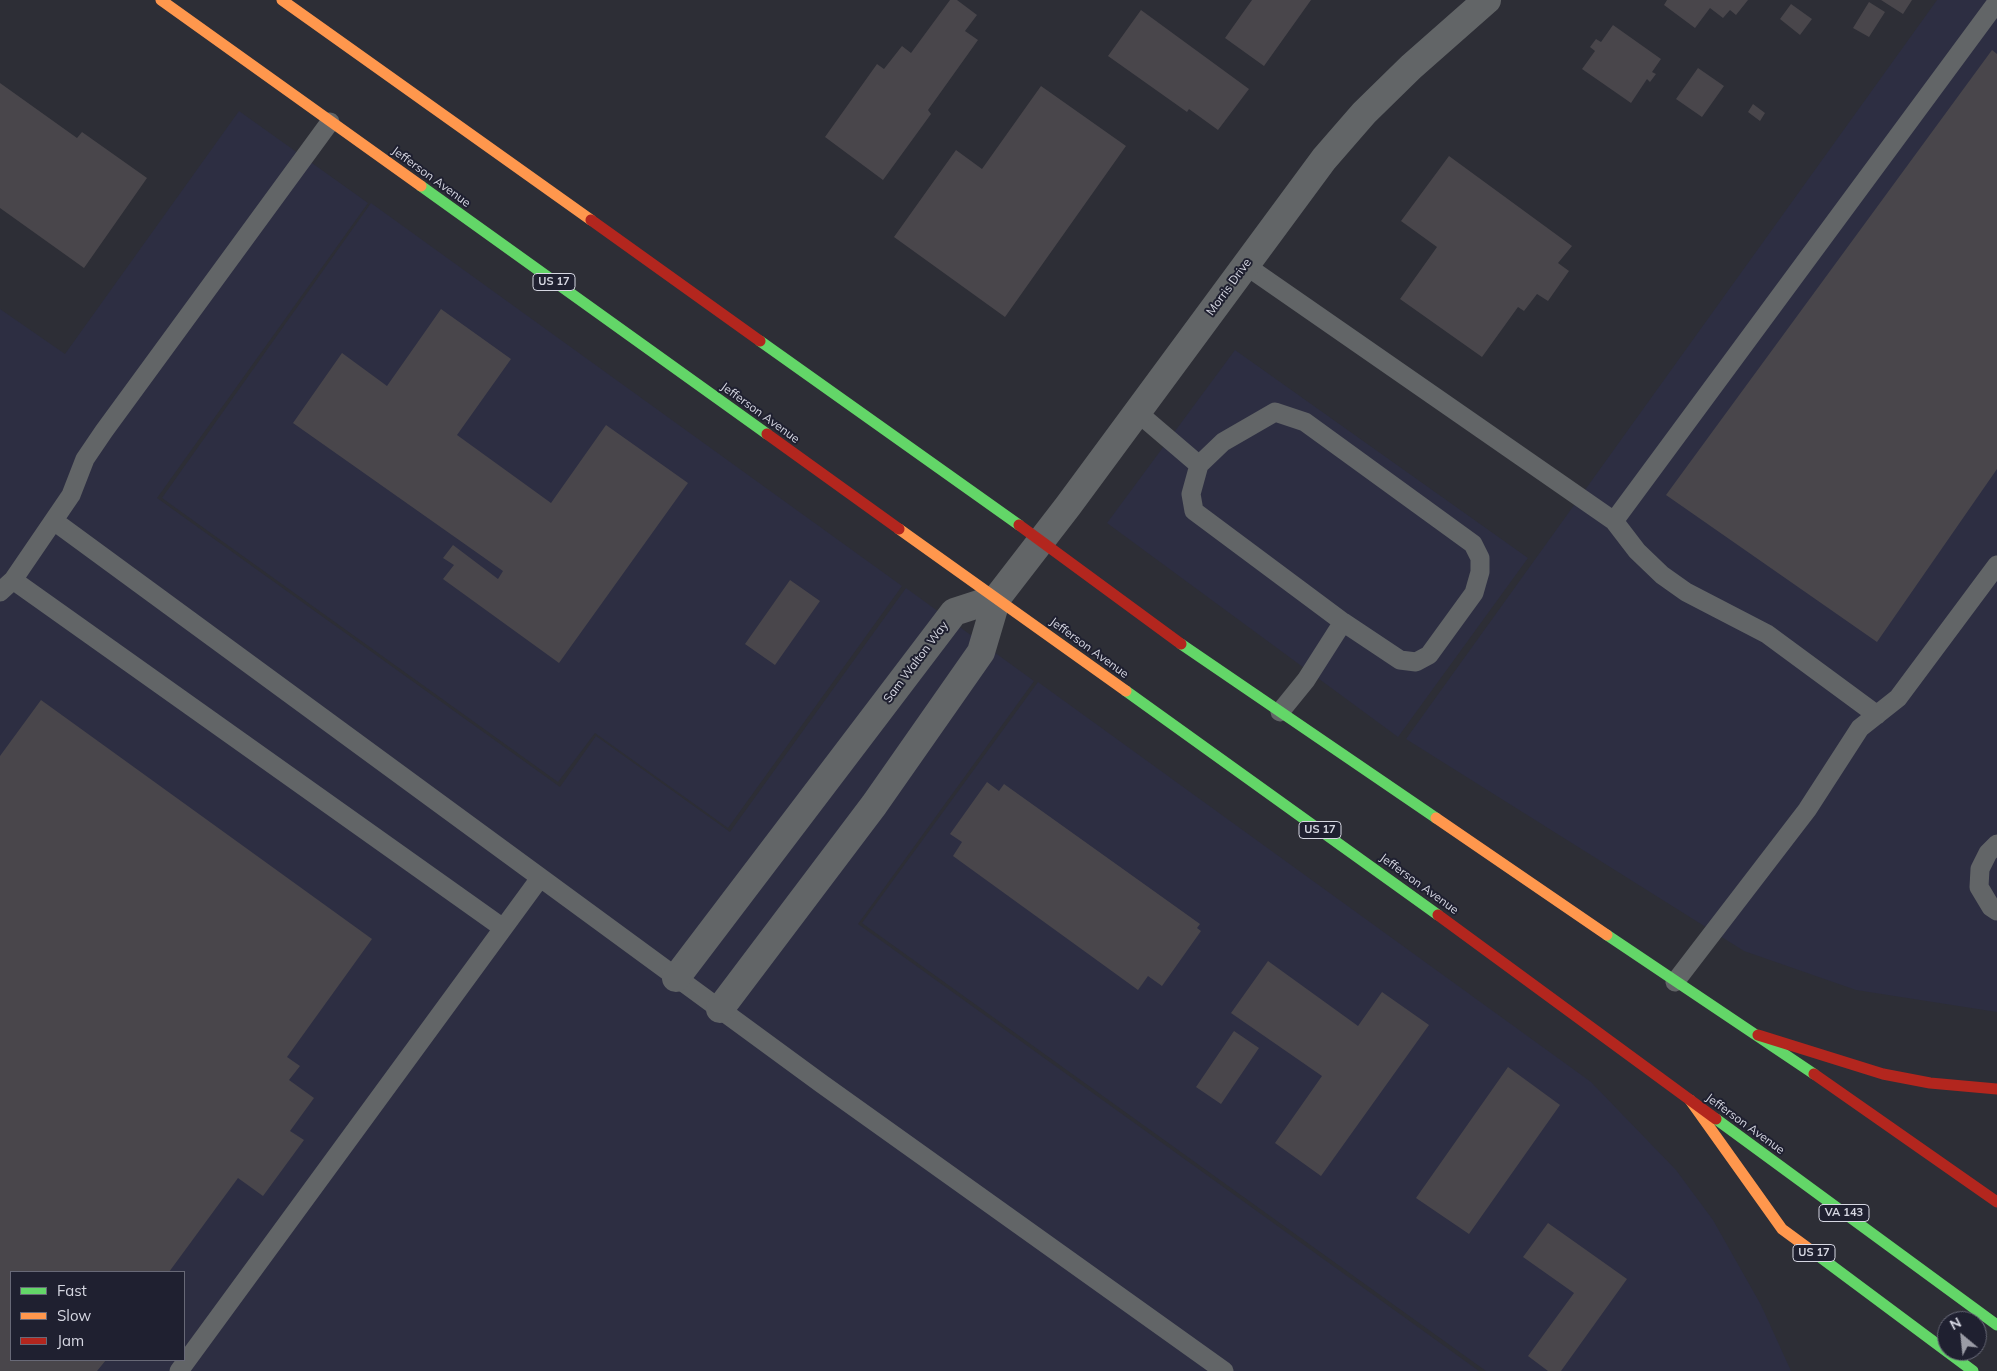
<!DOCTYPE html>
<style>
body{margin:0}
#map{position:relative;width:1997px;height:1371px;overflow:hidden;background:#2d2e36;font-family:Mulish,sans-serif}
canvas{display:block}
.legend{position:absolute;left:10px;top:1271px;width:175px;height:90px;box-sizing:border-box;background:#1f2030;border:1px solid #686977;margin:0;padding:6px 9px;list-style:none;font-size:15px;color:#d6d7e2}
.legend li{display:flex;align-items:center;gap:10px;height:25px}
.legend b{width:25px;border:1px solid #686977}
.north{position:absolute;left:1937px;top:1311px;width:50px;height:50px;box-sizing:border-box;background:#1f2030;border:1px solid #686977;border-radius:50%;rotate:332deg;font-size:14px;font-weight:700;line-height:20px;text-align:center;color:#d6d7e2}
.north::after{content:'';display:block;margin:auto;width:18px;height:22px;background:#9b9ca6;clip-path:polygon(50% 0,100% 100%,50% 72%,0 100%)}
</style>
<div id="map">
<canvas width="1997" height="1371"></canvas>
<ul class="legend">
<li><b style="height:6px;background:#63d668"></b>Fast</li>
<li><b style="height:6px;background:#ff974d"></b>Slow</li>
<li><b style="height:6px;background:#b3261e"></b>Jam</li>
</ul>
<div class="north">N</div>
</div>
<script>
const g = document.querySelector('canvas').getContext('2d');
g.lineJoin = 'round';
function paint(path, color) { g.fillStyle = color; g.fill(path, 'evenodd'); }
const toPath = rows => new Path2D(rows.map(r => 'M' + r).join(''));
function stroke(path, color, width, dash) { g.strokeStyle = color; g.lineWidth = width; g.lineCap = dash ? 'butt' : 'round'; g.setLineDash(dash || []); g.stroke(path); }
function label(font, color, halo, rows, align = 'center') {
  g.font = font + ' Mulish,sans-serif'; g.lineWidth = 4; g.setLineDash([]); g.textBaseline = 'middle'; g.strokeStyle = halo; g.fillStyle = color; for (const [text, x, y, turn = 0] of rows) {
    g.save(); g.translate(x, y); g.rotate((+turn || 0) * Math.PI / 180); g.textAlign = isNaN(turn) ? turn : align; if (halo) g.strokeText(text, 0, 0); g.fillText(text, 0, 0); g.restore();
  }
}
const built = toPath([
 [1937,0,1997,0,1997,1012,1856,990,1744,951,1406,739],
 [239,111,368,203,157,498,560,787,596,736,730,832,906,588,1034,681,858,924,1479,1371,0,1371,0,309,65,354],
 [11,1272,184,1272,184,1360,11,1360],
 [371,203,902,586,728,828,595,733,558,782,162,498],
 [1235,350,1528,558,1398,737,1107,523],
 [1038,682,1591,1082,1676,1170,1713,1220,1761,1305,1791,1371,1486,1371,862,923]
]);
const building = toPath([
 [950,0,957,0,977,15,965,31,978,40,928,110,931,114,883,180,825,137,877,64,884,69,902,46,911,53],
 [1252,0,1311,0,1264,66,1225,38],
 [1667,0,1748,0,1736,15,1730,10,1723,18,1710,8,1695,28,1664,5],
 [1881,0,1912,0,1903,14],
 [1869,2,1885,12,1869,37,1853,28],
 [1791,4,1812,19,1800,35,1780,19],
 [1141,10,1249,89,1218,130,1189,109,1187,112,1108,56],
 [1613,25,1661,59,1652,72,1656,74,1650,82,1647,79,1631,103,1582,69,1595,51,1590,47,1596,39,1601,42],
 [1992,50,1997,54,1997,469,1877,642,1666,495],
 [1698,68,1724,86,1702,117,1676,99],
 [0,83,77,138,82,132,147,178,84,268,0,208],
 [1041,86,1126,146,1005,317,894,237,956,150,982,169],
 [1753,104,1765,113,1760,121,1748,112],
 [1449,156,1572,246,1558,263,1569,271,1548,301,1537,294,1524,311,1518,307,1482,357,1400,299,1437,247,1401,221],
 [441,309,511,359,457,435,551,503,606,425,688,483,559,663,443,579,454,565,443,558,453,545,498,579,503,571,293,423,342,353,387,386],
 [790,580,820,601,775,665,745,644],
 [41,700,372,939,287,1057,300,1066,289,1080,314,1098,290,1131,304,1140,263,1196,238,1178,169,1272,11,1272,11,1360,106,1360,97,1371,0,1371,0,756],
 [987,782,999,791,1004,784,1200,924,1197,928,1201,931,1162,986,1148,976,1138,990,953,856,962,842,950,834],
 [1268,961,1358,1026,1382,992,1429,1025,1321,1176,1275,1143,1322,1076,1231,1013],
 [1234,1031,1259,1048,1221,1104,1196,1087],
 [1508,1067,1560,1105,1469,1234,1416,1198],
 [1548,1223,1627,1279,1561,1371,1548,1371,1528,1356,1574,1293,1523,1257]
]);
const lane = toPath([
 [1245,265,1614,521,1637,551,1662,575,1686,592,1767,634,1877,715],
 [1137,412,1199,465,1191,494,1194,511,1343,622,1306,680,1280,712],
 [1199,465,1223,442,1275,412,1305,422,1473,544,1480,558,1480,572,1474,593,1429,655,1416,662,1400,660,1343,622],
 [54,521,822,1084,1224,1371],
 [1614,521,1997,2],
 [13,580,503,928],
 [0,592,13,580,71,495,85,459,104,431,330,122],
 [1997,844,1988,853,1980,869,1979,887,1991,907,1997,911],
 [1675,982,1807,810,1860,728,1898,698,1997,565],
 [179,1371,540,878]
]);
const street = toPath([
 [676,978,954,612,997,598],
 [720,1009,874,805,981,652,997,598,1068,506,1324,159,1364,113,1411,67,1487,0]
]);
const fast = toPath([
 [421,186,767,434],
 [760,341,1019,525],
 [1181,644,1436,818],
 [1126,691,1438,915],
 [1607,935,1814,1074],
 [1716,1119,1997,1325],
 [1816,1254,1973,1371]
]);
const slow = toPath([
 [161,0,421,186],
 [282,0,591,220],
 [899,529,1126,691],
 [1436,818,1607,935],
 [1690,1100,1782,1229,1816,1254]
]);
const jam = toPath([
 [591,220,760,341],
 [767,434,899,529],
 [1019,525,1181,644],
 [1438,915,1716,1119],
 [1758,1035,1883,1074,1930,1083,1997,1089],
 [1814,1074,1997,1202]
]);
const shields = [
 [554,282,42],
 [1320,830,42],
 [1844,1213,50],
 [1814,1253,42]
];
const shieldNames = [
 ["US 17",554,282],
 ["US 17",1320,830],
 ["VA 143",1844,1213],
 ["US 17",1814,1253]
];
const streetNames = [
 ["Jefferson Avenue",431,177,36],
 ["Morris Drive",1229,287,-54],
 ["Jefferson Avenue",760,413,36],
 ["Jefferson Avenue",1089,648,36],
 ["Sam Walton Way",916,662,-53],
 ["Jefferson Avenue",1419,884,36],
 ["Jefferson Avenue",1745,1124,36]
];
paint(built, '#2d2e42');
paint(building, '#49464b');
stroke(lane, '#626567', 19);
stroke(street, '#626567', 28);
stroke(fast, '#63d668', 11);
stroke(slow, '#ff974d', 11);
stroke(jam, '#b3261e', 11);
for (const [x, y, w] of shields) { const box = new Path2D(); box.roundRect(x - w / 2, y - 8.5, w, 17, 4); g.fillStyle = '#1f2030'; g.fill(box); stroke(box, '#d6d7e2', 1); }
label('bold 11px', '#d6d7e2', null, shieldNames);
label('12px', '#d6d7e2', '#1f2030', streetNames);
</script>
